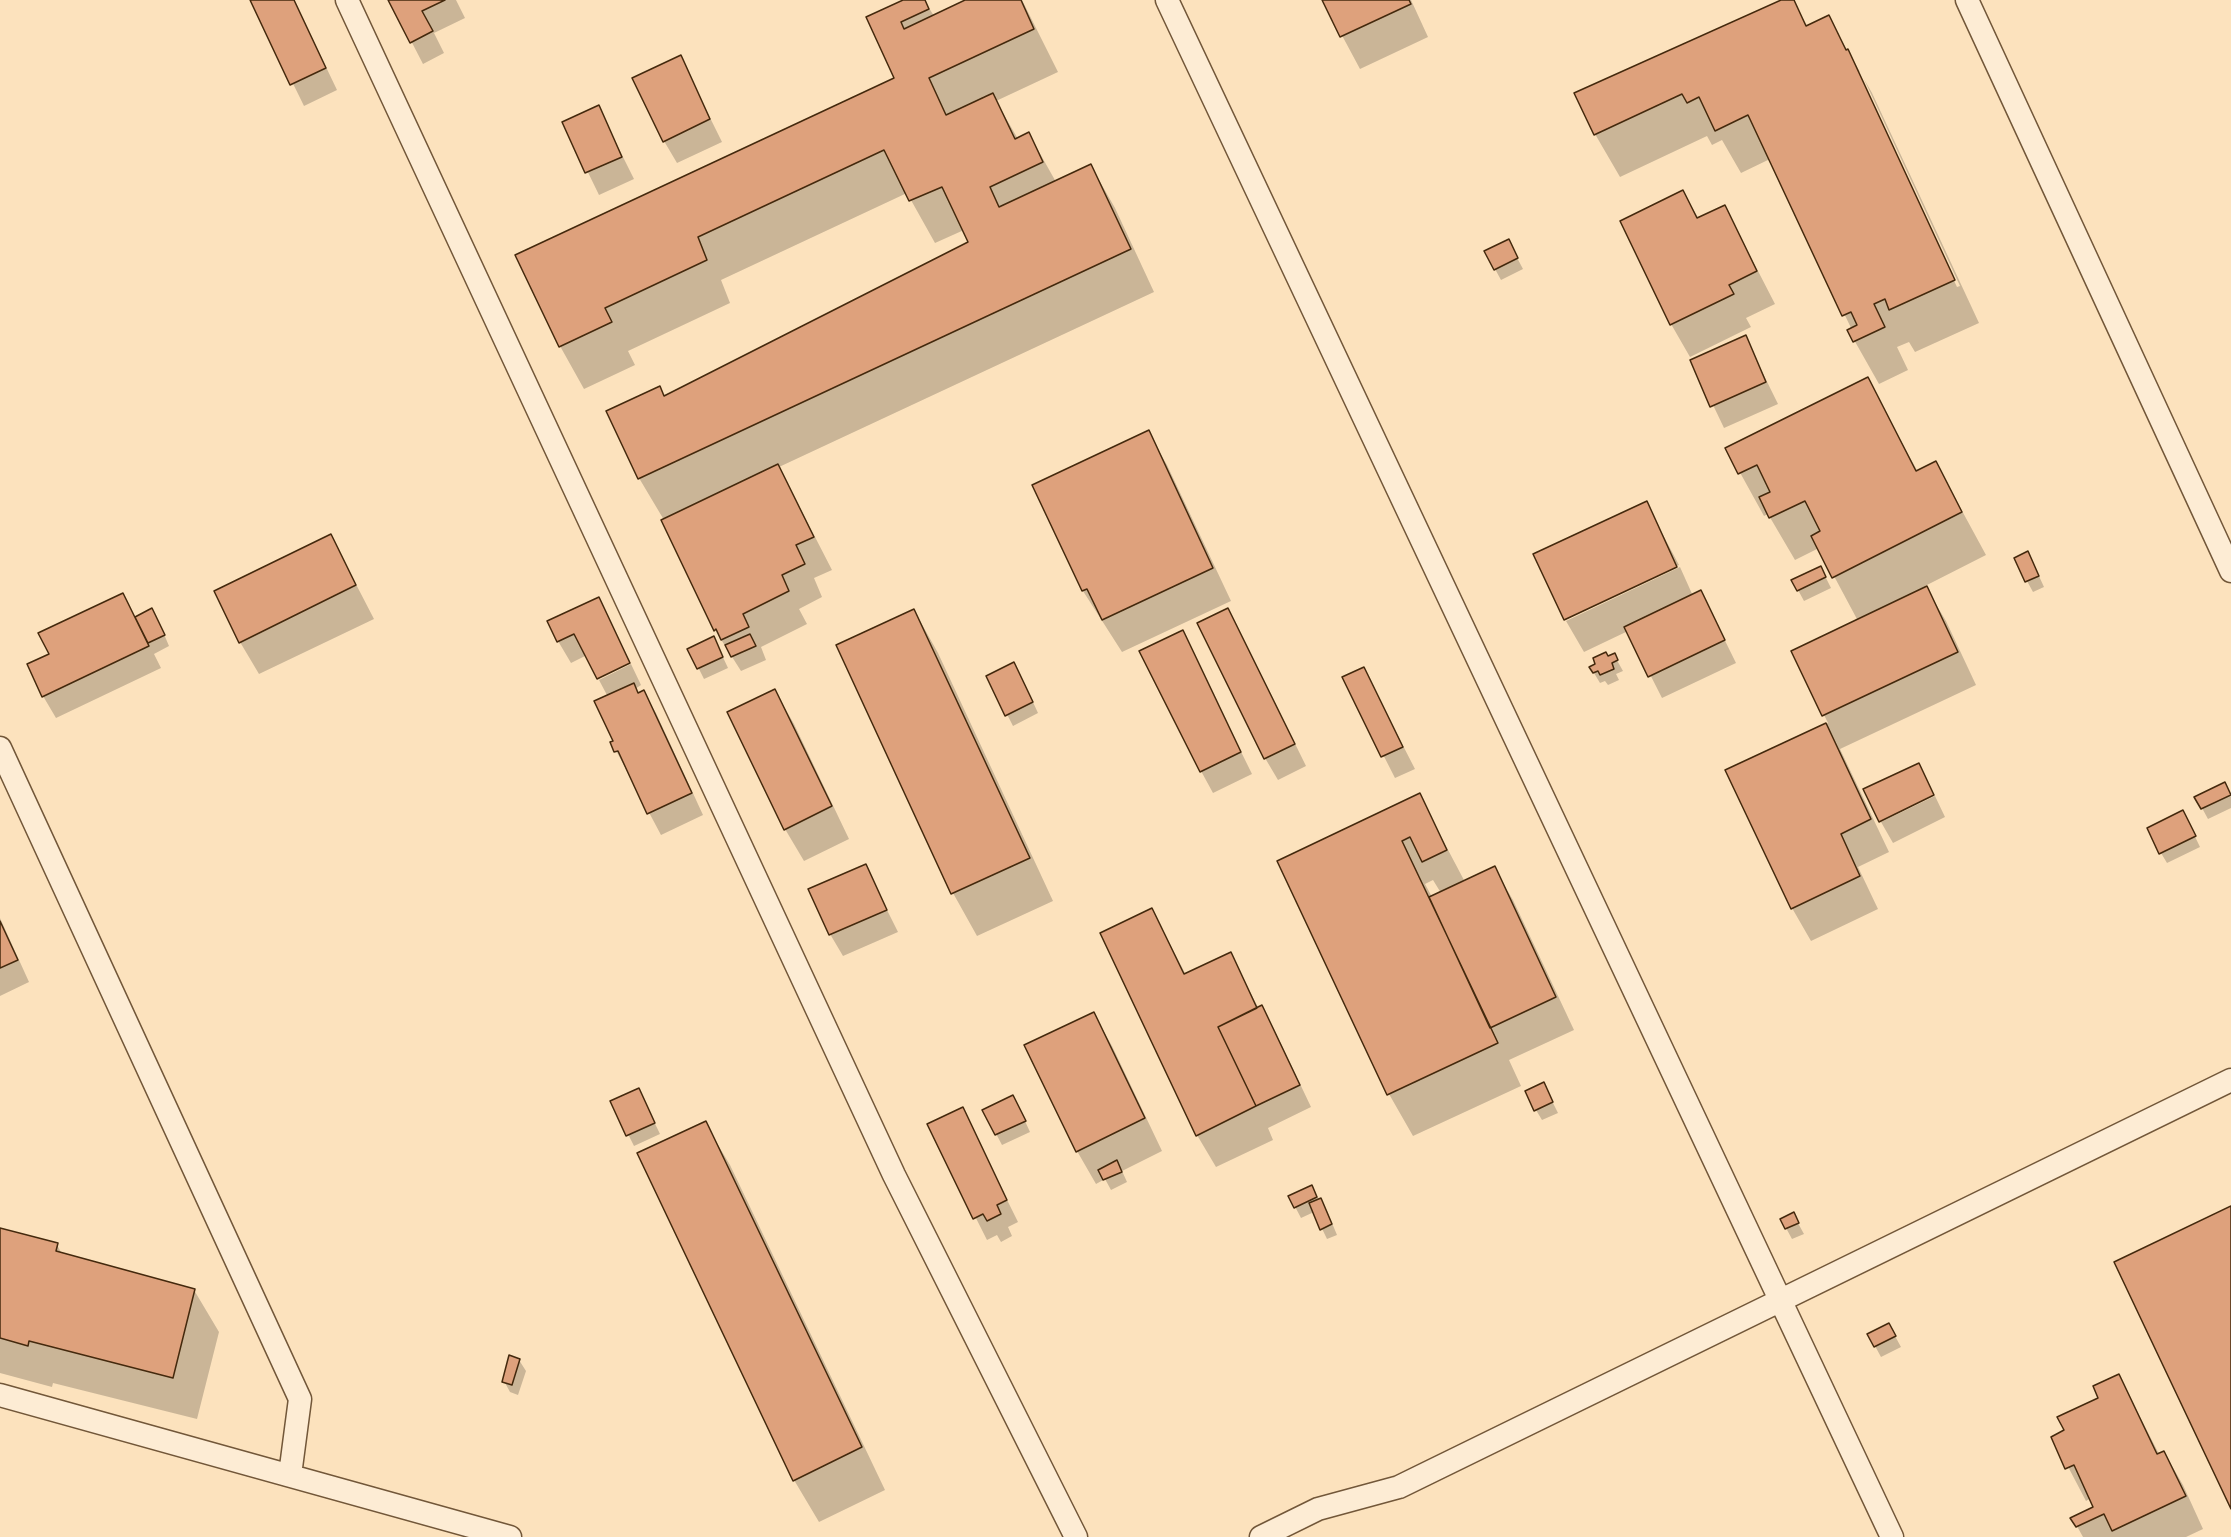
<!DOCTYPE html>
<style>
body{margin:0}
canvas{display:block;background:#fce2bd}
</style>
<canvas width="2231" height="1537"></canvas>
<script>
const g = document.querySelector('canvas').getContext('2d');
g.lineJoin = 'round';
function paint(path, color) { g.fillStyle = color; g.fill(path, 'evenodd'); }
const toPath = rows => new Path2D(rows.map(r => 'M' + r).join(''));
function stroke(path, color, width, dash) { g.strokeStyle = color; g.lineWidth = width; g.lineCap = dash ? 'butt' : 'round'; g.setLineDash(dash || []); g.stroke(path); }
const shadow = toPath([
 [252,0,294,0,337,90,304,106],
 [390,0,456,0,465,18,434,33,444,53,423,64],
 [906,0,924,0,934,16,969,0,1022,0,1058,72,996,101,1018,139,1029,134,1056,182,1091,166,1115,208,1154,292,779,467,832,570,814,578,822,597,799,609,807,624,761,647,766,660,741,671,715,630,664,520,639,478,664,398,970,242,964,230,935,243,907,193,721,280,730,303,628,351,635,365,584,389,560,346,517,255,896,79,868,18],
 [1323,0,1411,0,1428,37,1360,69],
 [1784,0,1792,0,1808,27,1828,17,1860,72,1856,70,1957,287,1960,286,1864,79,1872,93,1979,323,1915,352,1909,342,1897,347,1908,370,1879,384,1849,331,1852,330,1770,159,1741,173,1722,140,1712,145,1707,136,1620,177,1595,134],
 [680,57,722,142,677,163,664,141],
 [598,107,634,179,599,195,564,123],
 [1683,192,1699,219,1725,207,1775,304,1746,318,1751,327,1690,357,1671,324],
 [1514,252,1523,269,1501,280,1495,269],
 [1745,337,1778,404,1724,428,1692,361],
 [1867,379,1918,472,1936,463,1986,555,1925,586,1946,621,1976,685,1840,749,1889,852,1858,867,1878,909,1811,941,1792,908,1727,771,1828,723,1793,652,1858,621,1819,548,1795,560,1768,514,1764,516,1727,449],
 [1148,432,1167,465,1231,601,1122,652,1083,591],
 [1646,503,1679,565,1565,620,1535,555],
 [331,536,374,619,259,674,240,642],
 [2033,563,2044,587,2033,592,2027,581],
 [1680,567,1693,596,1701,592,1736,663,1662,698,1628,631,1584,652,1566,621],
 [1821,568,1831,588,1804,601,1798,590],
 [122,594,135,618,158,620,169,646,154,654,161,668,56,718,43,696,51,655],
 [598,599,630,661,597,677,587,655,571,663,558,641],
 [914,610,938,653,1053,901,977,936,953,893,838,646],
 [1182,632,1252,774,1213,793,1201,771],
 [1240,632,1306,766,1278,780,1265,758],
 [714,638,728,668,704,679,689,649],
 [1614,655,1623,671,1616,674,1619,680,1608,685,1605,681,1600,683,1591,668],
 [631,664,641,685,635,689,638,694,643,692,656,713,703,815,661,835,612,743,615,741,608,697,599,680],
 [1363,668,1415,769,1395,778,1344,678],
 [1020,674,1038,713,1013,726,988,677],
 [775,691,794,724,849,839,804,861,785,829],
 [2224,784,2231,797,2231,808,2208,819,2202,808],
 [1419,795,1465,882,1494,868,1513,900,1574,1030,1509,1060,1521,1086,1413,1136,1389,1094,1279,861],
 [1433,880,1441,893,1432,897,1425,884],
 [1935,796,1945,817,1893,843,1881,822],
 [2188,822,2200,847,2167,863,2161,853],
 [865,866,898,932,843,956,830,934],
 [1152,910,1186,975,1230,954,1259,1009,1262,1007,1274,1029,1311,1107,1268,1128,1273,1140,1216,1167,1197,1135],
 [0,918,29,982,0,996],
 [1094,1014,1112,1046,1162,1151,1122,1171,1127,1182,1111,1190,1105,1179,1096,1184,1077,1151],
 [1549,1095,1558,1113,1542,1120,1536,1110],
 [644,1101,660,1134,634,1146,612,1102],
 [1019,1108,1030,1132,1002,1145,984,1111],
 [962,1109,1018,1222,1008,1227,1012,1236,1001,1242,997,1235,987,1240,929,1125],
 [705,1123,730,1165,885,1490,819,1522,794,1480],
 [1311,1187,1327,1211,1337,1235,1327,1239,1314,1212,1301,1218,1290,1197],
 [1793,1214,1804,1234,1792,1239,1786,1228],
 [0,1229,57,1245,62,1254,194,1290,219,1332,197,1419,53,1383,52,1387,0,1373],
 [1889,1325,1901,1347,1881,1357,1869,1335],
 [519,1360,526,1371,518,1395,510,1392,504,1381],
 [2119,1376,2159,1454,2164,1452,2183,1485,2203,1529,2186,1537,2083,1537,2073,1519,2095,1508,2091,1498,2086,1501,2053,1438,2066,1431,2100,1399]
]);
const building = toPath([
 [250,0,294,0,326,68,290,85,250,0],
 [388,0,445,0,422,11,433,31,410,43,388,0],
 [903,0,925,0,929,9,901,22,904,29,965,0,1021,0,1034,29,929,78,946,115,993,93,1015,139,1029,132,1043,162,990,187,999,207,1091,164,1131,249,638,479,606,411,660,386,664,396,968,242,942,187,909,201,884,150,698,237,707,260,605,308,612,322,559,347,515,255,894,78,866,17,903,0],
 [1322,0,1409,0,1411,4,1340,37,1322,0],
 [1781,0,1794,0,1806,26,1829,15,1846,50,1848,49,1955,280,1889,310,1885,299,1874,304,1885,327,1853,342,1847,330,1857,325,1851,312,1842,316,1748,115,1715,131,1699,97,1687,103,1682,94,1594,135,1574,93,1781,0],
 [681,55,710,119,663,142,632,78,681,55],
 [599,105,622,157,585,173,562,122,599,105],
 [1683,190,1697,218,1725,205,1757,271,1729,285,1734,294,1670,325,1620,221,1683,190],
 [1509,239,1518,258,1494,270,1484,251,1509,239],
 [1746,335,1766,382,1710,407,1690,360,1746,335],
 [1868,377,1916,471,1936,461,1962,512,1832,578,1811,536,1820,531,1805,501,1769,518,1759,497,1770,492,1757,465,1738,474,1725,448,1868,377],
 [1149,430,1213,568,1102,620,1087,589,1082,591,1032,485,1149,430],
 [778,464,814,537,796,545,805,564,782,575,789,591,743,614,749,627,721,640,716,629,714,631,661,520,778,464],
 [1647,501,1677,567,1564,620,1533,554,1647,501],
 [331,534,356,585,239,643,214,591,331,534],
 [2028,551,2039,576,2025,582,2014,558,2028,551],
 [1821,566,1826,577,1797,591,1791,580,1821,566],
 [1927,586,1958,652,1822,716,1791,651,1927,586],
 [1701,590,1725,640,1648,677,1624,627,1701,590],
 [123,593,149,646,42,697,27,664,49,654,38,633,123,593],
 [599,597,630,663,597,679,574,634,557,642,547,621,599,597],
 [152,608,165,635,148,643,135,617,152,608],
 [1228,608,1295,744,1264,759,1197,623,1228,608],
 [914,609,1030,858,951,894,836,645,914,609],
 [1183,630,1241,752,1200,772,1139,651,1183,630],
 [750,634,756,646,731,657,725,645,750,634],
 [714,636,723,657,697,669,687,649,714,636],
 [1606,652,1608,656,1615,653,1618,660,1612,663,1614,669,1600,675,1598,671,1593,673,1589,667,1595,664,1593,658,1606,652],
 [1014,662,1033,702,1005,716,986,676,1014,662],
 [1364,667,1403,747,1381,757,1342,677,1364,667],
 [634,683,638,693,644,690,692,793,647,814,618,751,614,752,610,742,613,741,594,701,634,683],
 [775,689,832,806,784,830,727,712,775,689],
 [1826,723,1871,819,1841,834,1860,876,1791,909,1725,770,1826,723],
 [1919,763,1934,795,1879,822,1863,789,1919,763],
 [2225,782,2231,795,2201,809,2194,797,2225,782],
 [1420,793,1447,850,1422,862,1410,837,1402,841,1498,1043,1387,1095,1277,861,1420,793],
 [2183,810,2196,836,2159,854,2147,828,2183,810],
 [866,864,887,910,829,935,808,889,866,864],
 [1495,866,1556,997,1490,1028,1429,897,1495,866],
 [1152,908,1184,974,1231,952,1257,1008,1218,1027,1256,1106,1196,1136,1100,933,1152,908],
 [0,921,18,960,0,968,0,921],
 [1262,1005,1300,1085,1256,1106,1218,1027,1262,1005],
 [1094,1012,1145,1118,1076,1152,1024,1045,1094,1012],
 [1544,1082,1553,1102,1534,1111,1525,1091,1544,1082],
 [639,1088,655,1123,626,1136,610,1101,639,1088],
 [1013,1095,1026,1121,995,1135,982,1110,1013,1095],
 [963,1107,1007,1200,997,1205,1001,1214,987,1221,983,1214,973,1219,927,1124,963,1107],
 [706,1121,862,1447,793,1481,637,1153,706,1121],
 [1117,1160,1122,1172,1103,1180,1098,1170,1117,1160],
 [1312,1185,1317,1197,1294,1208,1288,1196,1312,1185],
 [1321,1198,1332,1224,1320,1230,1309,1203,1321,1198],
 [2231,1206,2231,1509,2114,1262,2231,1206],
 [1794,1212,1799,1223,1785,1229,1780,1219,1794,1212],
 [0,1228,58,1243,56,1251,195,1289,173,1378,29,1341,28,1346,0,1338,0,1228],
 [1889,1323,1896,1336,1874,1347,1867,1334,1889,1323],
 [509,1355,520,1359,512,1385,502,1382,509,1355],
 [2119,1374,2157,1454,2164,1451,2186,1496,2112,1531,2104,1514,2076,1527,2070,1518,2093,1507,2074,1465,2065,1469,2051,1437,2064,1430,2057,1417,2098,1398,2093,1386,2119,1374]
]);
const service = toPath([
 [347,0,894,1175,1076,1537],
 [1167,0,1892,1537],
 [1967,0,2231,571],
 [0,748,300,1399,290,1475],
 [0,1395,510,1537],
 [1261,1537,1318,1509,1399,1487,2231,1080]
]);
paint(shadow, '#0003');
paint(building, '#dea17c');
stroke(building, '#44290d', 1.5);
stroke(service, '#725739', 25);
stroke(service, '#fdecd4', 22);
</script>
